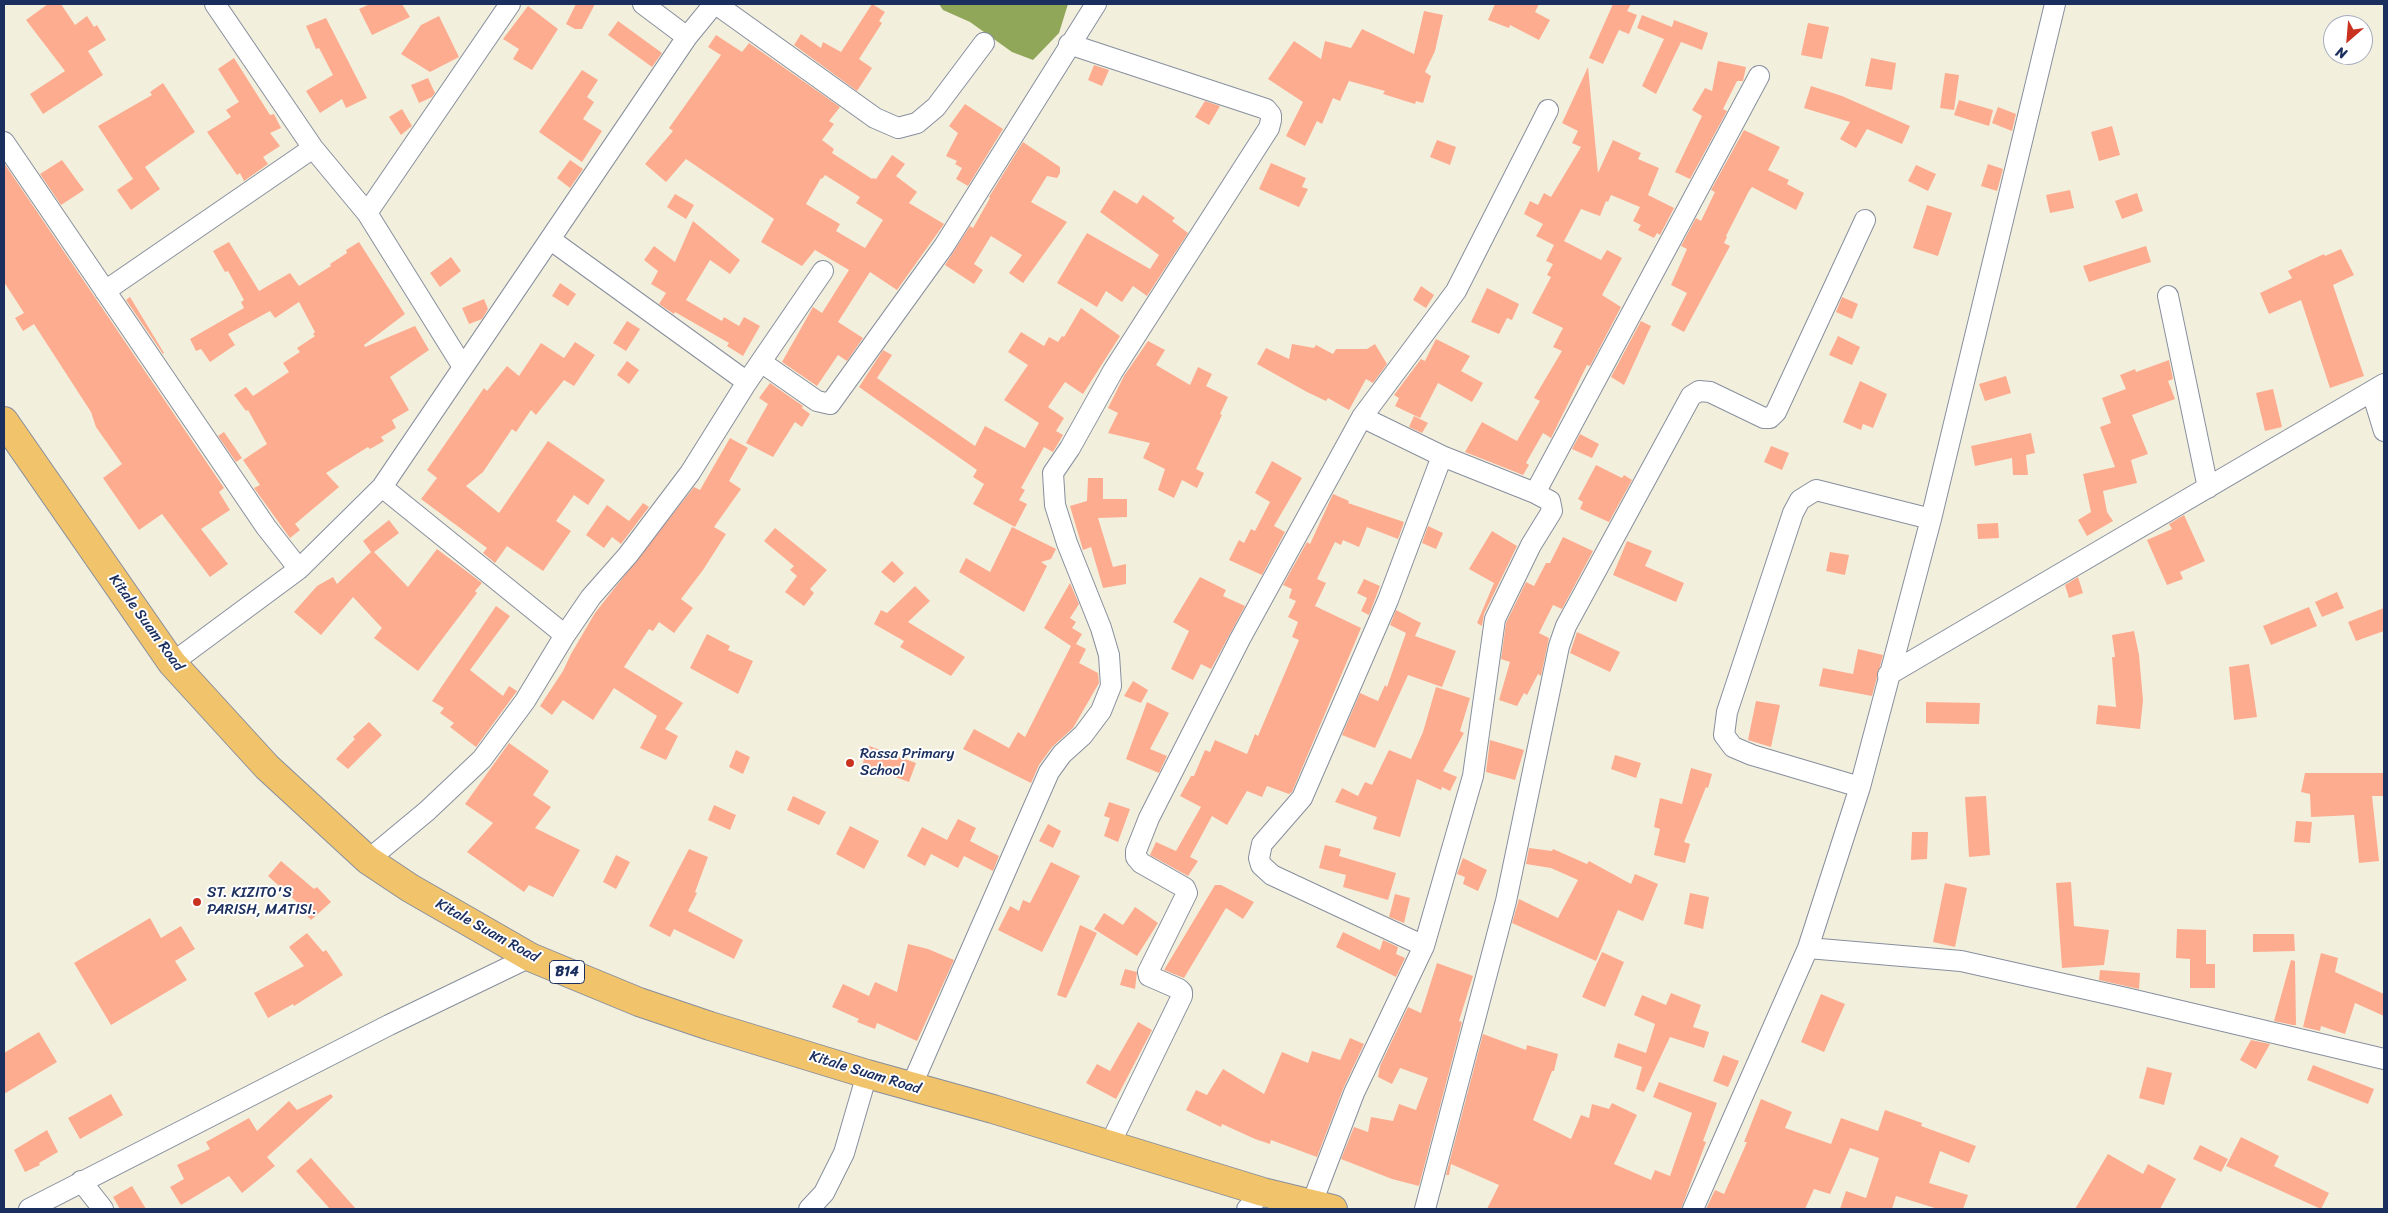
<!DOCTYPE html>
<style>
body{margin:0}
#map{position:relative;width:2388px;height:1213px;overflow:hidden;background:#f3efdd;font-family:Sriracha,sans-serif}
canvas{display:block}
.frame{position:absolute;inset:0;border:5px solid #1b2f5e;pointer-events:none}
.north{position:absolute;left:2323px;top:15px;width:50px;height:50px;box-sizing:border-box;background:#fff;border:1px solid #a4acbf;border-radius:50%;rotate:207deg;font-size:14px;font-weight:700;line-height:20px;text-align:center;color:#1b2f5e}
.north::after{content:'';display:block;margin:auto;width:18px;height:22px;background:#c8321e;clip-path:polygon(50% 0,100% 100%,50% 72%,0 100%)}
</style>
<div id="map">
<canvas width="2388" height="1213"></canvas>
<div class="frame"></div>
<div class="north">N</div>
</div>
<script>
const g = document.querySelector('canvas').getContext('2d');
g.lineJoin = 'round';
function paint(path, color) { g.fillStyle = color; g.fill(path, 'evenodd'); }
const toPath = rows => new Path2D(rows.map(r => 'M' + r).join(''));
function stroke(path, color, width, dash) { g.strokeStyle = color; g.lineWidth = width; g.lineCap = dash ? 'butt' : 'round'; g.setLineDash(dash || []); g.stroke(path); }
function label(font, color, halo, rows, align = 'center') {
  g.font = font + ' Sriracha,sans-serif'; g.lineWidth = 4; g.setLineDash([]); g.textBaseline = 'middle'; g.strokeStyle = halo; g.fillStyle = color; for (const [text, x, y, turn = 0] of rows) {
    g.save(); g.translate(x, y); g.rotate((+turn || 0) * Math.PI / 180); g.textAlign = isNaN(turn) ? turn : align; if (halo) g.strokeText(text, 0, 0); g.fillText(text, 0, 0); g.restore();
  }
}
const forest = toPath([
 [939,4,1068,4,1059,33,1033,60,1012,52,970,22,943,10]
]);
const building = toPath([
 [48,4,61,4,75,25,87,16,94,27,97,25,106,40,88,51,103,75,43,114,30,94,65,71,26,20],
 [370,4,402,4,410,17,372,35,359,9],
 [576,4,595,4,582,29,575,29,566,24],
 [872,4,885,12,879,21,882,23,859,59,872,68,857,91,794,45,801,34,821,48,823,42,841,52],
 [1495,4,1539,4,1535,12,1550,20,1539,40,1510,25,1509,28,1488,20],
 [1613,4,1631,4,1627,11,1637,15,1629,34,1619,30,1603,64,1589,58],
 [528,6,558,29,532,70,513,59,519,49,503,39],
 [1424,11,1443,15,1435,51,1425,72,1431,76,1423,103,1416,101,1415,104,1383,94,1385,91,1349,81,1340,101,1333,98,1322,124,1317,121,1305,146,1286,136,1303,102,1268,79,1294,41,1321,59,1325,41,1351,48,1362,29,1414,54],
 [1642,15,1672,27,1674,20,1708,33,1702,50,1681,42,1656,94,1642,86,1664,39,1637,28],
 [439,16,459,57,430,72,401,54,421,25],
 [326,18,367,98,346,108,342,99,320,113,306,91,333,75,319,48,316,49,306,26],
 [618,21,662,53,652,67,608,35],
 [1808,23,1829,27,1822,59,1801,55],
 [716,35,742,52,749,43,840,107,829,121,834,124,822,140,834,149,832,153,872,179,873,178,876,179,892,155,905,164,896,176,917,192,909,203,944,224,897,290,870,272,838,322,863,338,847,361,838,355,817,386,782,362,813,307,822,313,849,270,815,250,802,266,761,242,774,219,686,159,666,182,645,164,673,131,669,128,721,55,708,47],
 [825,175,860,197,856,203,883,220,865,248,836,231,840,224,806,204,821,178,822,179],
 [234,58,270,115,274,114,281,128,270,133,280,146,263,157,268,164,244,181,240,173,237,175,207,132,231,117,226,110,239,102,218,69],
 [1871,58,1896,63,1892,90,1865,86],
 [1718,61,1746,67,1743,81,1737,81,1723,109,1727,111,1690,179,1675,172,1702,116,1692,110,1705,88,1712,91],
 [1094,65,1109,70,1102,86,1088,80],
 [1588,67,1598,173,1613,140,1641,153,1638,159,1659,168,1648,195,1674,208,1660,235,1657,233,1654,238,1638,230,1641,225,1633,221,1640,207,1611,195,1608,202,1606,201,1600,216,1581,209,1564,241,1601,260,1607,250,1622,258,1602,295,1621,307,1590,366,1587,365,1551,438,1543,433,1526,463,1529,465,1523,475,1465,452,1482,422,1517,441,1540,401,1534,398,1562,351,1553,347,1563,328,1532,313,1551,277,1547,275,1553,264,1546,261,1554,245,1536,236,1543,224,1524,214,1530,201,1538,205,1544,193,1551,197,1581,147,1572,143,1578,131,1562,123],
 [582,70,598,80,587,97,594,102,583,119,602,131,582,162,539,132],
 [1945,73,1959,75,1954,110,1940,108],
 [428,78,435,93,432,97,419,103,411,85],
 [163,83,195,132,145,167,160,189,131,210,117,190,133,179,98,126,152,95,150,92],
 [1811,86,1842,96,1910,126,1902,144,1867,129,1856,148,1840,139,1850,122,1804,108],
 [1959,100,1993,110,1989,126,1954,115],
 [1205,101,1220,106,1209,125,1195,117],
 [965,104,1003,129,968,186,956,179,962,168,955,164,957,161,946,156,958,133,949,126],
 [1998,107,2016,114,2012,131,1992,123],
 [402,109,412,126,401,135,389,117],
 [2112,126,2120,155,2099,161,2091,132],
 [1744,130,1780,147,1768,170,1789,180,1787,184,1804,193,1796,210,1752,187,1749,191,1726,236,1727,237,1724,243,1730,246,1684,332,1671,325,1687,293,1671,285,1687,249,1681,246,1696,218,1701,221,1715,192,1711,190],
 [1437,140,1456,147,1450,165,1430,157],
 [1023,142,1060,167,1060,173,1057,178,1047,176,1031,202,1067,222,1023,283,1009,273,1022,255,991,236,974,264,983,270,974,284,945,265,970,226,973,228,990,198,989,197],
 [62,160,84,190,61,205,40,174],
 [570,160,583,169,570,188,557,178],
 [4,163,224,488,219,492,230,510,201,529,228,564,210,577,162,514,139,530,103,478,122,464,96,427,91,412,34,324,23,331,15,318,24,313,4,282],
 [1271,163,1306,178,1302,187,1308,189,1299,207,1259,189],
 [1988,164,2003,169,1997,191,1981,186],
 [1916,165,1936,174,1928,191,1908,181],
 [1114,190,1137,204,1143,195,1175,218,1172,221,1188,233,1147,296,1133,286,1122,302,1106,291,1097,307,1057,283,1087,233,1150,269,1159,255,1100,212],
 [2070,190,2074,208,2050,213,2046,195],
 [2137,193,2143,211,2122,219,2115,201],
 [675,194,694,205,686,219,667,207],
 [1927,205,1952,213,1938,256,1913,248],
 [693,221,740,260,730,274,710,260,686,300,722,321,724,317,739,326,744,317,760,326,743,356,727,346,729,343,675,312,674,314,659,304,666,293,651,284,658,271,644,260,654,246,675,262],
 [229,242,259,291,290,273,299,286,331,266,330,264,347,253,346,250,359,242,405,314,364,345,365,347,415,326,429,350,390,377,409,410,392,420,396,428,381,437,384,441,370,449,368,447,326,473,339,487,295,524,300,530,290,538,254,488,260,485,243,460,267,444,248,410,246,411,234,395,246,387,253,396,289,372,283,363,300,352,297,348,315,336,313,334,315,332,299,302,275,318,270,311,228,334,235,345,210,362,201,349,196,351,190,339,244,308,241,302,244,300,228,271,225,272,213,251],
 [2146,246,2151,262,2089,282,2083,266],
 [2341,249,2354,275,2333,285,2364,376,2330,388,2301,300,2269,314,2260,293,2292,278,2288,271,2324,254,2325,256],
 [451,257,461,271,440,287,430,273],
 [560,283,576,294,568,306,552,296],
 [1421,286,1434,295,1426,308,1413,300],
 [1487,288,1519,304,1512,320,1507,318,1499,334,1471,322],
 [130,297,164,353,163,354,126,300],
 [1842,297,1858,304,1852,319,1836,312],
 [484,299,488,309,482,319,469,324,462,308],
 [1081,308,1120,336,1083,394,1065,382,1048,407,1064,418,1056,431,1063,435,1053,452,1044,447,1021,488,1025,490,1019,500,1027,504,1015,527,973,504,984,484,973,477,977,470,859,387,883,350,892,355,877,378,975,446,985,426,1025,448,1039,423,1004,400,1028,365,1008,352,1021,332,1044,346,1049,337,1058,342,1062,336,1064,337],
 [627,321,640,329,626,351,613,343],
 [1641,321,1651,326,1624,385,1611,377],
 [1838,336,1860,347,1852,365,1829,355],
 [1436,339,1470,356,1461,371,1483,383,1472,402,1438,383,1420,418,1395,406,1399,398,1394,395,1421,359,1425,361],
 [1148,341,1165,350,1156,365,1190,385,1198,367,1212,374,1206,386,1228,397,1220,414,1222,415,1196,469,1204,473,1197,488,1182,480,1174,498,1158,490,1165,469,1143,458,1150,443,1108,433,1118,413,1108,408,1124,376],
 [575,342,595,355,574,386,564,380,536,415,531,410,516,432,512,429,483,472,466,486,499,513,548,441,605,480,588,505,574,495,556,521,571,531,543,571,507,546,495,563,483,553,487,548,421,499,437,478,427,470,484,388,487,391,507,366,519,376,541,343,564,358],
 [1292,344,1314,348,1316,345,1333,354,1336,349,1367,349,1375,344,1387,364,1373,383,1366,379,1349,410,1328,398,1326,401,1307,392,1257,364,1266,348,1289,359],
 [2169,360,2173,379,2168,381,2175,399,2132,415,2148,454,2131,460,2137,483,2103,491,2107,512,2113,521,2087,536,2078,520,2091,512,2083,474,2115,467,2100,427,2111,423,2102,398,2126,389,2120,375,2135,369,2136,372],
 [627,361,639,370,629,384,617,375],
 [2006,376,2011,393,1985,401,1979,384],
 [1860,381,1887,394,1873,428,1863,424,1861,430,1843,422],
 [770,383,803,406,802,408,810,414,802,427,795,422,773,457,746,443,768,404,759,398],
 [2273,389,2282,427,2265,431,2256,393],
 [1414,416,1428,423,1422,433,1409,427],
 [224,432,242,458,236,462,218,436],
 [2031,433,2035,453,2026,455,2028,475,2013,475,2012,458,1975,466,1971,446],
 [1580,434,1599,444,1592,458,1572,449],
 [730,438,748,448,729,481,741,489,714,527,726,534,703,570,681,599,693,608,674,633,659,622,653,631,649,629,624,667,683,703,665,729,678,736,666,760,640,748,657,716,614,688,593,720,563,700,552,715,540,706,563,671,571,654,595,613,694,487,700,490],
 [1771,446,1789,453,1782,470,1764,462],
 [1272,461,1302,478,1274,526,1285,532,1262,575,1229,560,1239,540,1244,543,1251,529,1255,531,1270,502,1255,493],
 [1596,465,1622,478,1624,475,1632,480,1609,522,1580,509,1583,502,1578,499],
 [1088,478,1103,478,1103,499,1127,499,1127,517,1098,518,1113,567,1126,564,1126,584,1103,588,1091,547,1083,550,1070,506,1087,501],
 [1333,494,1349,501,1348,503,1404,522,1398,539,1367,527,1359,547,1343,540,1341,545,1335,542,1317,579,1326,583,1315,606,1361,628,1292,792,1289,794,1267,786,1262,797,1247,791,1227,825,1212,816,1190,857,1198,861,1188,876,1150,855,1156,842,1176,851,1201,807,1180,796,1191,776,1194,776,1205,750,1210,752,1215,740,1247,754,1255,734,1258,736,1299,640,1292,637,1298,622,1288,617,1296,601,1289,598,1292,589,1283,585,1307,542,1310,544],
 [643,503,649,507,621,544,612,537,604,548,586,535,607,505,629,521],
 [2184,515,2205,561,2180,572,2183,579,2167,585,2147,540,2172,529,2169,524],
 [389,520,399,533,374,552,408,587,437,549,482,583,475,591,477,593,418,671,374,638,382,628,353,597,321,635,294,612,317,586,333,577,337,584,371,552,363,541],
 [1998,523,1999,538,1978,539,1977,524],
 [1428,526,1443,533,1436,549,1422,543],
 [1012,527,1056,549,1051,559,1041,562,1047,566,1024,612,959,572,966,558,990,572],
 [775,528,827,570,810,589,814,593,804,606,785,592,797,576,790,570,794,566,764,541],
 [1492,531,1517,546,1484,614,1482,626,1477,623,1494,583,1469,569],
 [1563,537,1593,551,1562,609,1553,605,1539,633,1549,638,1541,676,1538,674,1527,695,1524,693,1517,706,1499,700,1510,662,1501,659,1506,623,1526,582,1534,586,1546,563,1550,563],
 [1627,541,1652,551,1645,566,1684,583,1676,602,1613,575],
 [1830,552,1849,555,1845,575,1826,571],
 [892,561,904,573,894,583,881,572],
 [1200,577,1226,590,1223,596,1245,606,1211,669,1201,664,1193,680,1171,669,1189,631,1173,622],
 [2078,577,2083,593,2069,598,2065,585],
 [1364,579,1380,586,1369,615,1361,611,1367,598,1357,593],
 [1070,583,1079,604,1070,618,1076,622,1072,628,1082,634,1076,644,1086,649,1079,663,1098,673,1099,683,1073,728,1052,747,1039,765,1031,783,963,749,974,729,1009,748,1018,732,1025,737,1071,646,1044,628],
 [915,586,930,601,908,622,965,657,951,676,900,647,904,641,874,624,881,610,887,613],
 [2337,592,2344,608,2322,617,2315,602],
 [496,606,510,616,470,670,503,696,509,686,517,691,476,747,450,727,454,723,440,713,444,708,432,701],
 [2309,607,2317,626,2271,645,2263,626],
 [2384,608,2384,631,2356,641,2348,622],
 [1396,610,1421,623,1415,636,1456,651,1442,687,1408,675,1375,748,1342,735,1360,693,1378,701,1385,685,1387,687,1406,633,1390,625],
 [2134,631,2139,655,2143,700,2140,729,2096,724,2098,705,2116,707,2112,657,2115,657,2112,635],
 [1577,632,1620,652,1610,672,1570,653],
 [707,634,730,646,728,650,753,661,738,694,690,668],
 [1858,649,1883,655,1872,696,1819,686,1823,668,1853,674],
 [2249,664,2257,717,2234,720,2229,667],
 [1133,681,1148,690,1141,703,1124,696],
 [1436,687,1470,698,1460,731,1464,733,1443,771,1457,777,1450,791,1442,787,1441,790,1417,779,1400,837,1373,829,1377,817,1335,802,1342,788,1358,796,1365,782,1372,785,1389,750,1411,759,1423,732],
 [1756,701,1780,705,1771,747,1748,740],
 [1147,702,1169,713,1150,749,1167,756,1159,773,1126,759],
 [1926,702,1980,703,1979,724,1926,723],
 [369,722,382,735,348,769,336,759,355,739,353,737],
 [1490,740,1524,750,1515,780,1486,772],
 [509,743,549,771,533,795,551,807,535,828,580,850,553,897,529,885,524,892,467,852,493,823,465,804],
 [869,746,916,763,909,782,862,765],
 [736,750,750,757,743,774,729,767],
 [1615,755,1641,763,1636,778,1611,769],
 [1691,768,1712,774,1708,788,1706,787,1684,842,1690,844,1685,863,1654,855,1660,829,1654,827,1660,798,1682,804],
 [2305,773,2384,773,2384,796,2372,796,2379,861,2359,863,2354,815,2311,817,2310,794,2301,792],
 [793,796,826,812,819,825,787,810],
 [1986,796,1990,855,1969,857,1965,797],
 [1109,802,1130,809,1118,842,1104,836,1110,818,1104,816],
 [714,805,736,815,730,830,708,820],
 [958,819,976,828,970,841,999,856,993,871,964,856,958,868,931,854,925,866,907,856,922,827,947,840],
 [2296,821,2312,822,2310,843,2294,842],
 [1048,824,1061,831,1053,848,1039,841],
 [850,826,879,841,864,869,836,854],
 [1912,832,1928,832,1927,859,1911,860],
 [1325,845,1341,849,1339,856,1396,873,1388,900,1343,887,1346,875,1319,868],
 [1529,848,1552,851,1553,849,1587,864,1589,861,1631,884,1635,874,1658,884,1643,921,1618,910,1596,961,1512,923,1519,899,1558,918,1578,880,1551,868,1526,864],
 [689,849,708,857,695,892,697,893,688,911,743,940,734,959,674,929,670,937,649,926],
 [616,855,630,862,616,889,603,882],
 [1463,858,1487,870,1478,891,1463,884,1465,877,1457,874],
 [281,861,314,889,317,887,331,902,311,920,297,905,299,904,268,876],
 [1051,862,1080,876,1042,952,998,930,1010,906,1019,911,1023,900,1030,903],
 [2071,882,2074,926,2109,930,2104,965,2062,968,2056,883],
 [1945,883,1967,888,1955,947,1933,942],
 [1215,885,1221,885,1254,902,1243,919,1226,908,1184,978,1164,970],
 [1690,893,1709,897,1703,929,1684,924],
 [1395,894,1410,898,1404,923,1389,917],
 [1135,907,1158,923,1137,956,1094,929,1104,913,1123,925],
 [150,918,161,938,181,926,195,949,175,961,187,980,111,1025,74,963],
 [1080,925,1097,933,1066,998,1057,995],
 [2177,929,2206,930,2206,964,2215,964,2215,988,2190,988,2190,959,2176,958],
 [1343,932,1380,950,1383,940,1398,947,1396,954,1405,958,1396,977,1336,947],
 [307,933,323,952,326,950,343,975,294,1006,293,1004,268,1018,254,993,304,966,289,947],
 [2253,934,2294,934,2295,951,2253,952],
 [908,944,928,949,954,960,917,1041,877,1023,875,1029,857,1022,859,1019,832,1007,843,984,869,996,875,982,897,992],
 [1602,952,1624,962,1605,1007,1582,997],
 [2321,953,2338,958,2335,972,2384,994,2384,1016,2355,1003,2345,1034,2321,1026,2320,1031,2303,1027],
 [2291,960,2295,961,2296,1025,2293,1025,2274,1021],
 [1437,963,1473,976,1459,1021,1462,1022,1419,1186,1392,1179,1341,1159,1354,1127,1368,1132,1371,1117,1393,1121,1399,1104,1416,1110,1428,1078,1400,1068,1392,1084,1378,1077,1380,1066,1408,1007,1421,1013],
 [1125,969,1137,972,1135,989,1120,985],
 [2100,970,2140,973,2139,989,2099,980],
 [1671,993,1701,1005,1693,1027,1709,1032,1704,1048,1670,1037,1644,1092,1636,1089,1642,1067,1614,1057,1618,1043,1646,1053,1655,1024,1634,1015,1642,995,1666,1005],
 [1821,994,1845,1004,1824,1052,1801,1042],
 [1138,1022,1152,1030,1116,1099,1086,1083,1097,1064,1110,1071],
 [39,1032,57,1062,4,1094,4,1053],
 [1483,1034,1526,1050,1527,1045,1558,1054,1554,1071,1552,1071,1533,1120,1571,1139,1581,1115,1589,1118,1592,1104,1609,1109,1612,1103,1637,1115,1614,1164,1651,1180,1655,1170,1670,1176,1692,1113,1653,1097,1659,1082,1717,1103,1703,1141,1706,1142,1681,1209,1487,1209,1499,1185,1451,1164,1449,1175,1446,1175],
 [1350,1038,1364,1044,1343,1089,1317,1157,1271,1140,1270,1144,1255,1139,1222,1124,1221,1127,1186,1110,1196,1090,1207,1095,1223,1069,1264,1094,1282,1052,1308,1063,1312,1051,1340,1060],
 [2251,1040,2270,1044,2256,1069,2240,1060],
 [1723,1055,1739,1061,1728,1087,1713,1081],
 [2313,1065,2374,1089,2368,1104,2307,1080],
 [2147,1067,2172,1073,2164,1105,2139,1098],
 [111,1094,123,1115,80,1139,68,1118],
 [331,1094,333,1097,267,1157,275,1166,242,1193,229,1176,181,1205,170,1187,184,1179,177,1165,210,1149,206,1142,249,1118,257,1131,289,1101,297,1110],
 [1761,1099,1792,1112,1785,1128,1831,1144,1841,1118,1878,1131,1885,1110,1922,1123,1921,1126,1976,1146,1969,1163,1940,1151,1929,1183,1968,1195,1963,1209,1938,1209,1896,1196,1892,1209,1840,1209,1846,1191,1866,1198,1879,1158,1850,1148,1830,1194,1814,1189,1805,1209,1706,1209,1715,1190,1724,1194,1747,1142,1744,1142],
 [47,1130,58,1152,39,1163,40,1165,25,1172,14,1150],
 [2241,1137,2279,1156,2274,1166,2329,1193,2321,1209,2226,1166],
 [2200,1145,2228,1159,2221,1172,2193,1159],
 [2108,1154,2143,1174,2148,1164,2176,1179,2160,1209,2075,1209],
 [311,1158,356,1209,330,1209,296,1171],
 [132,1186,146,1209,120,1209,113,1197]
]);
const street = toPath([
 [215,4,313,148,367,213,463,367],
 [643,4,687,37],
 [716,4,875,118,898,128,917,123,936,107,984,43],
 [4,142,266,527,299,569],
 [367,213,510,4],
 [551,240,747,382],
 [105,291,313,148],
 [2168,296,2208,488],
 [761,362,817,401,830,404,944,246,1096,4],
 [2372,392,2384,431],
 [1362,417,1442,456,1535,493],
 [565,635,591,597,628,555,690,473,747,382,823,271],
 [172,663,299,569,382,487,687,37,714,4],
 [1888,675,2384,384],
 [1860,787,1752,755,1733,747,1724,735,1727,712,1793,513,1800,500,1816,490,1931,519],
 [368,860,427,811,482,759,525,701,565,635,382,487],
 [1424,946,1272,875,1261,865,1259,858,1262,844,1302,798,1388,600,1442,456],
 [1808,948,1961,961,2126,998,2384,1059],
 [911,1087,1049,772,1062,754,1083,735,1101,711,1111,686,1109,655,1101,628,1067,543,1055,505,1053,473,1070,448,1113,371,1269,128,1271,120,1271,115,1266,109,1069,44],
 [1109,1146,1182,996,1182,992,1179,989,1149,976,1148,972,1187,893,1185,888,1141,863,1136,857,1136,851,1149,818,1240,639,1362,417,1456,291,1548,110],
 [81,1181,103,1209],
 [1312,1203,1354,1093,1424,946,1473,776,1495,619,1531,545,1552,511,1550,501,1535,493,1759,76],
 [29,1209,389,1025,530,957],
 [809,1209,824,1193,844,1153,867,1074],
 [1247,1209,1263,1192],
 [1425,1209,1506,901,1559,646,1566,626,1691,396,1699,391,1710,392,1764,418,1770,418,1776,412,1865,220],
 [1693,1209,1808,948,1860,787,1931,519,2055,4]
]);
const highway = toPath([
 [4,421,172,663,267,767,368,860,410,888,530,957,639,1002,710,1026,867,1074,993,1109,1263,1192,1333,1209]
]);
const markers = [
 [850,763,5,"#c8321e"],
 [197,902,5,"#c8321e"]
];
const shields = [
 [567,972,35]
];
const shieldNames = [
 ["B14",567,972]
];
const streetNames = [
 ["Kitale Suam Road",146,623,54],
 ["Kitale Suam Road",487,931,29],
 ["Kitale Suam Road",865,1073,17]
];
const poiNames = [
 ["Rassa Primary",860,754],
 ["School",860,771],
 ["ST. KIZITO'S",207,893],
 ["PARISH, MATISI.",207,910]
];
paint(forest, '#90a759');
paint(building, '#fdac8f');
stroke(street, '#878f9e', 22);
stroke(highway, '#878f9e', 30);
stroke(street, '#fff', 20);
stroke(highway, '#f1c36a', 28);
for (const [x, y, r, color] of markers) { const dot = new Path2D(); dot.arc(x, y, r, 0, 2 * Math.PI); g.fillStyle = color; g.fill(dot); stroke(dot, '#fff', 2); }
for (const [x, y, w] of shields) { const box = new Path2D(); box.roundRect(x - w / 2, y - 11.5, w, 23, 4); g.fillStyle = '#fff'; g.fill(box); stroke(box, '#1b2f5e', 1); }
label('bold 14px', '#1b2f5e', null, shieldNames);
label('15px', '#1b2f5e', '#fff', streetNames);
label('15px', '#1b2f5e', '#fff', poiNames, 'left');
</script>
